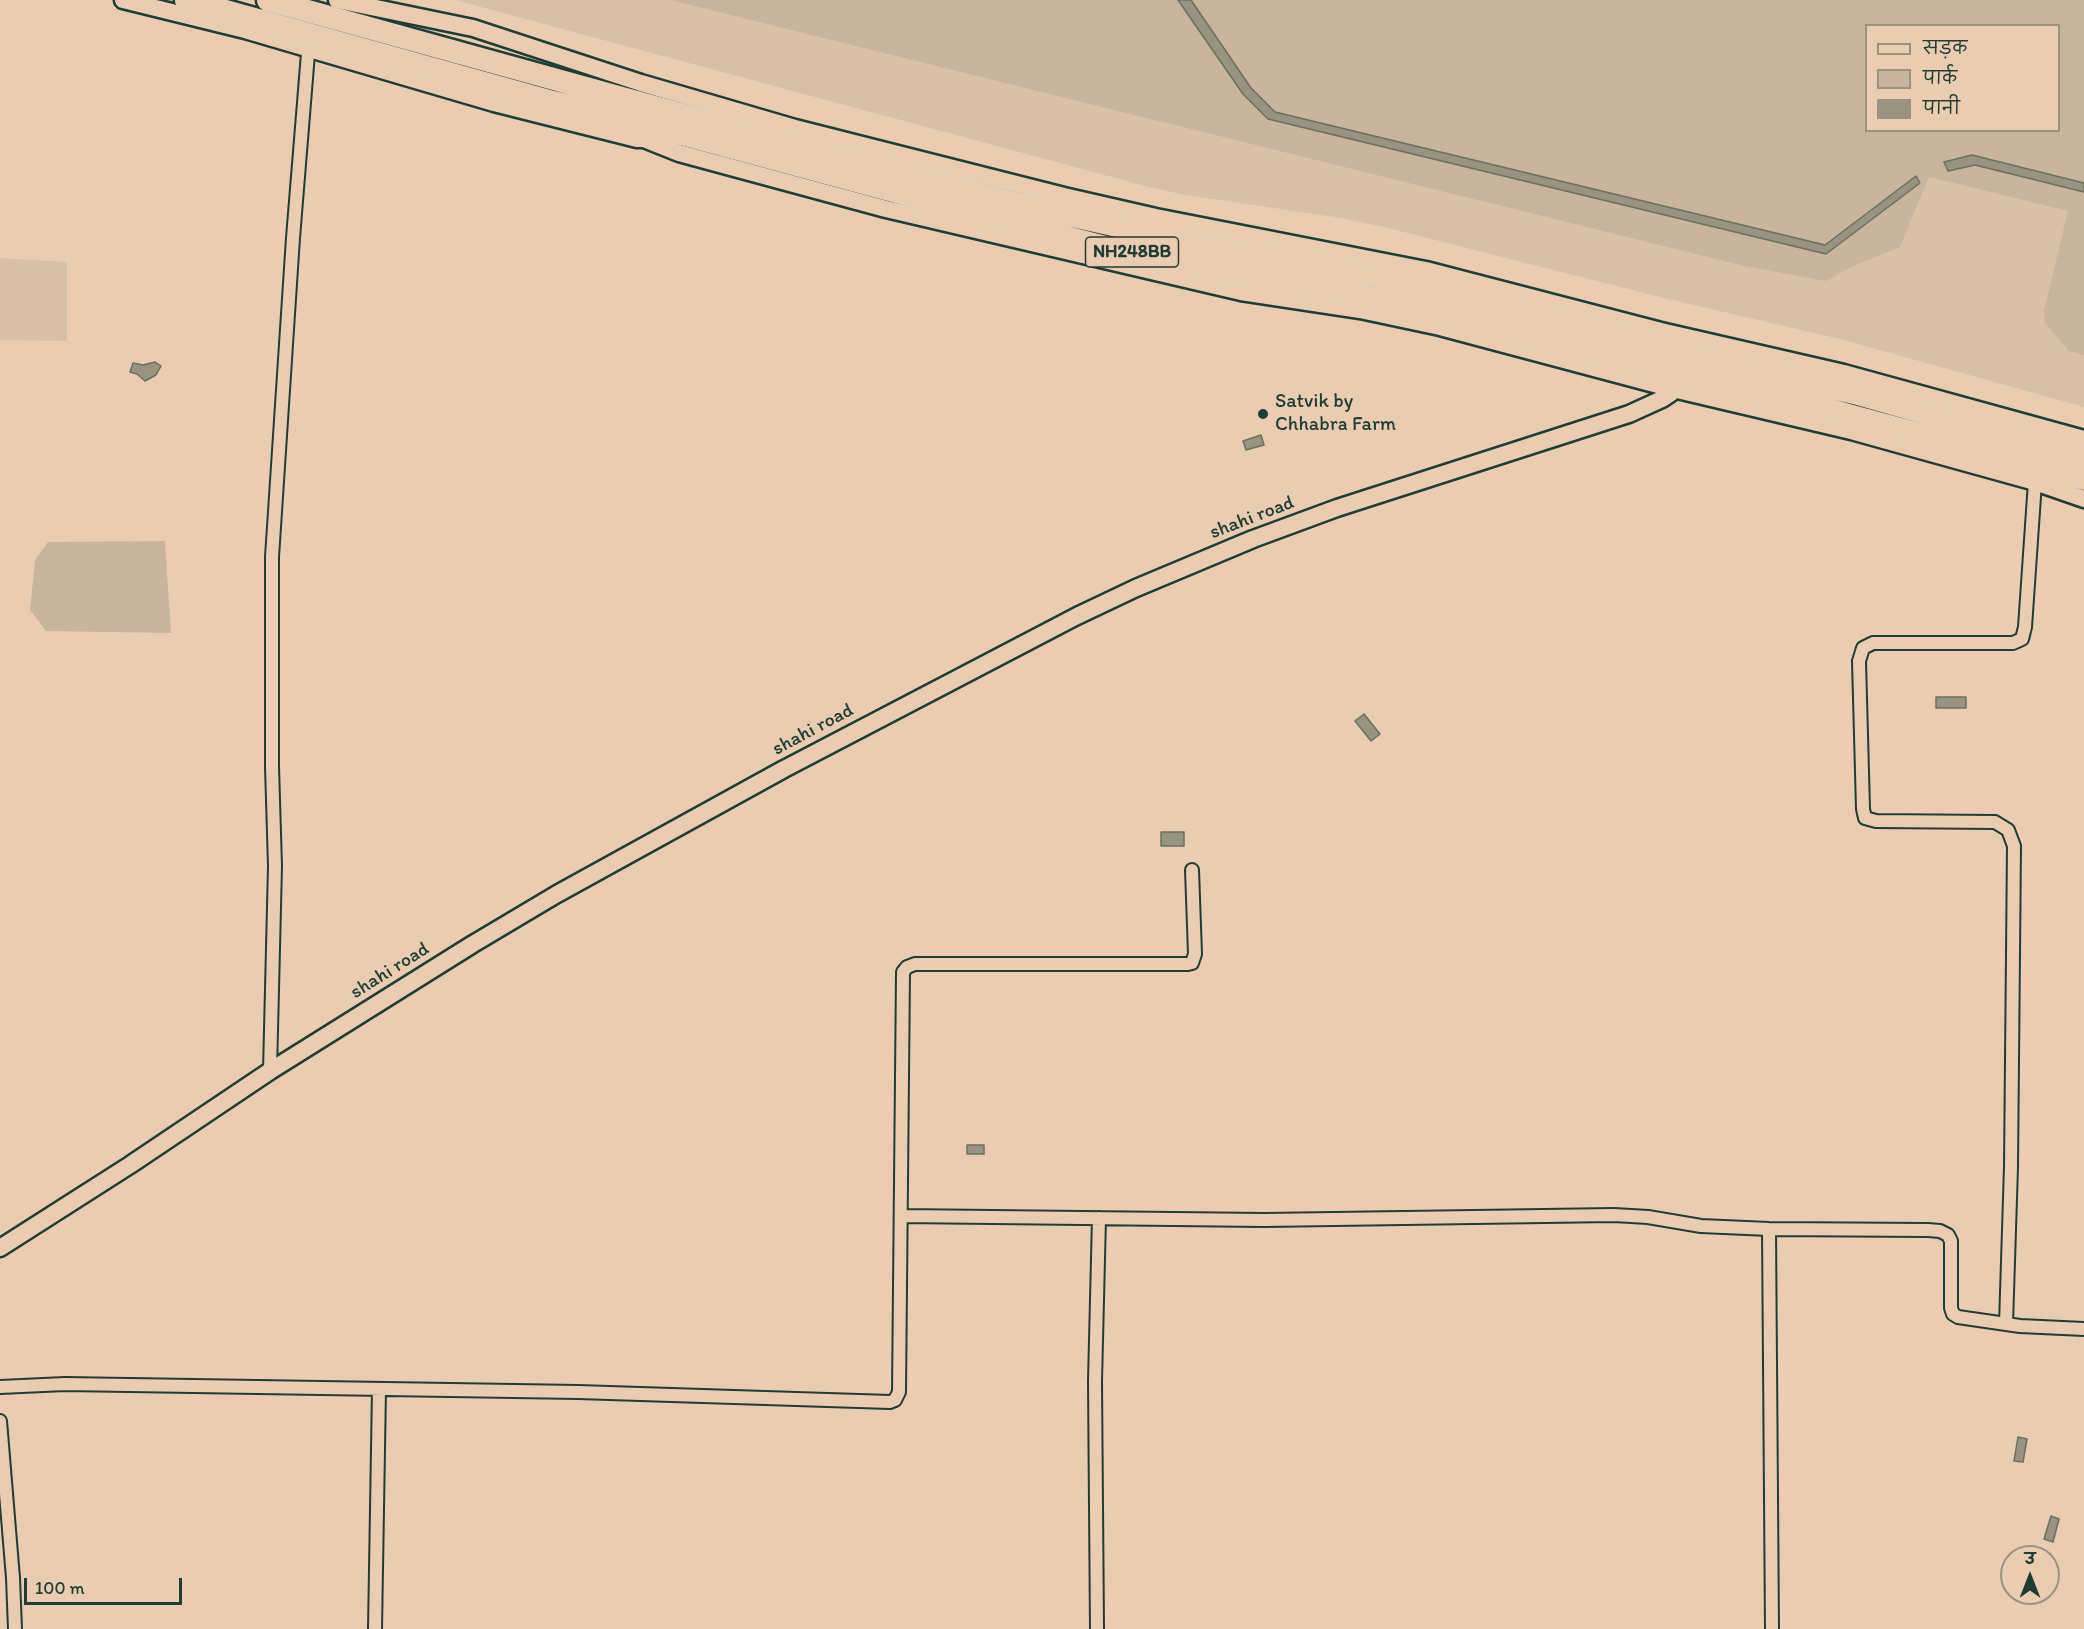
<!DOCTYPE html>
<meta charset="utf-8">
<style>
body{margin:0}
#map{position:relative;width:2084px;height:1629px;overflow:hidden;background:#eacdb1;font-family:Itim,"Playpen Sans Deva",sans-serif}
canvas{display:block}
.legend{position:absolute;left:1865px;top:24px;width:195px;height:108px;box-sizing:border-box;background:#eacdb1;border:2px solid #99937f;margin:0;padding:8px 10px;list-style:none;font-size:18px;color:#1f3d34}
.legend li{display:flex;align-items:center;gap:12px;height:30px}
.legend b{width:30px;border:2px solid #99937f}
.north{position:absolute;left:2000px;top:1545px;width:60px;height:60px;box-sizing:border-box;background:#eacdb1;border:2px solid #99937f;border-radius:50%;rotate:0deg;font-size:16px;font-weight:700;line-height:24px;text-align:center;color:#1f3d34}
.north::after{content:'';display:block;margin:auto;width:21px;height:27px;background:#1f3d34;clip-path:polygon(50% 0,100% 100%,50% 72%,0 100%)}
.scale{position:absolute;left:24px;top:1578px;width:158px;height:27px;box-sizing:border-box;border:3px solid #1f3d34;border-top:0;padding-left:8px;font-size:18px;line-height:21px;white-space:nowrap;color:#1f3d34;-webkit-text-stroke:4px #eacdb1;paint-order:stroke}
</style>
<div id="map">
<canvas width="2084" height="1629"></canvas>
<ul class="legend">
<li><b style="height:8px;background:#eacdb1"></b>सड़क</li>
<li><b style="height:16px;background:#c9b59c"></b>पार्क</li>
<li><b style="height:16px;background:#999480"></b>पानी</li>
</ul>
<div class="north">उ</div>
<div class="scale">100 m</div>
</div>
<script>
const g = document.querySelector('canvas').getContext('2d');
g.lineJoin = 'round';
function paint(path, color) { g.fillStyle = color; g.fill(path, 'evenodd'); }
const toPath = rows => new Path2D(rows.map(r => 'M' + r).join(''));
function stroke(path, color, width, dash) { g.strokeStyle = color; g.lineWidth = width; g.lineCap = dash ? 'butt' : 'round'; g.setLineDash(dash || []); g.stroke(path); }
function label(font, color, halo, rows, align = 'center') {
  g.font = font + ' Itim,sans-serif'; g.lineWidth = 4.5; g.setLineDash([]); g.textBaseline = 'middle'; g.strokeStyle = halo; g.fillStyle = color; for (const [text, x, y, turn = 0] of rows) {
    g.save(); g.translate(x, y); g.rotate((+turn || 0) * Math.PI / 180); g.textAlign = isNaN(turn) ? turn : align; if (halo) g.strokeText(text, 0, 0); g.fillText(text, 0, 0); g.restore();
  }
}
const built = toPath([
 [455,0,2084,0,2084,407,1844,340,1668,299,1384,227,1342,218,1185,195,1149,187],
 [1866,26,2058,26,2058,130,1866,130],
 [0,258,67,262,67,341,0,340]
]);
const green = toPath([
 [670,0,2084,0,2084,355,2069,351,2045,323,2044,311,2068,211,1929,177,1900,247,1853,266,1826,281,1744,266],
 [1866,26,2058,26,2058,130,1866,130],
 [165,541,171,633,46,631,30,610,35,560,48,542]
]);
const water = toPath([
 [1178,0,1191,0,1251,88,1275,112,1825,245,1916,176,1920,183,1826,254,1268,119,1243,94,1178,0],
 [1972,155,2084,183,2084,192,1975,165,1948,171,1944,162,1972,155],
 [155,362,161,366,156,375,145,381,137,374,130,372,133,363,143,365,155,362],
 [1261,435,1264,445,1246,450,1243,441,1261,435],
 [1936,697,1966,697,1966,708,1936,708,1936,697],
 [1364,714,1380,734,1371,741,1355,721,1364,714],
 [1161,832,1184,832,1184,846,1161,846,1161,832],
 [967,1145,984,1145,984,1154,967,1154,967,1145],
 [2018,1437,2027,1439,2023,1462,2014,1461,2018,1437],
 [2051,1516,2059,1519,2053,1542,2044,1539,2051,1516]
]);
const highwayTunnel = toPath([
 [164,0,205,11]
]);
const street = toPath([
 [270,1071,275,866,272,767,272,557,293,238,309,41],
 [902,1216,1264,1220,1614,1215,1648,1217,1701,1226,1769,1229,1928,1230,1940,1231,1948,1235,1951,1241,1951,1308,1953,1314,1958,1317,2020,1326,2084,1329],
 [1769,1229,1772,1629],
 [2006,1324,2011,1167,2014,846,2008,830,1995,822,1876,821,1865,818,1863,809,1859,661,1863,648,1873,643,2013,643,2022,639,2025,627,2035,482],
 [0,1387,65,1384,578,1392,890,1402,895,1400,899,1392,903,972,907,967,915,964,1188,964,1192,963,1195,954,1192,870],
 [0,1421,13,1578,15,1629],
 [375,1629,379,1389],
 [1097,1629,1095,1381,1099,1218]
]);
const secondary = toPath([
 [123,0,245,30,494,103,637,139,644,139,647,131],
 [337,0,473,28,641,83,795,128,1064,196,1156,217,1426,270,1661,331,1844,373,2084,439],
 [644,139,679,153,886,209,1241,292,1360,310,1440,327,1673,389,1851,431,2035,482,2084,499],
 [0,1248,130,1165,270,1071,473,944,557,894,784,769,1077,616,1136,588,1253,539,1337,508,1629,414,1662,399,1671,393,1682,364]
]);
const highway = toPath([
 [186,0,553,102,648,125,1011,223,1105,247,1408,306,1678,375,1812,405,2084,479],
 [268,0,814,151,1015,203,1193,243,1374,277,1445,293,1662,349,1854,393,2084,458]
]);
const markers = [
 [1263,414,6,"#1f3d34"]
];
const shields = [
 [1132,252,93]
];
const shieldNames = [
 ["NH248BB",1132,252]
];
const poiNames = [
 ["Satvik by",1275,402],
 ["Chhabra Farm",1275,425]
];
const streetNames = [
 ["shahi road",1252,518,-21],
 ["shahi road",813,730,-28],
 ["shahi road",390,971,-32]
];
paint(built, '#d9c1a6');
paint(green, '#c9b59c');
paint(water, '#999480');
stroke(water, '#687162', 1.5);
stroke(highwayTunnel, '#c1b098', 22, [22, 11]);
stroke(street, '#1f3d34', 16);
stroke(secondary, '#1f3d34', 21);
stroke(highway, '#1f3d34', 27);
stroke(street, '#eacdb1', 12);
stroke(secondary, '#eacdb1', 16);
stroke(highway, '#eacdb1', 22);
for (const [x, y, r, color] of markers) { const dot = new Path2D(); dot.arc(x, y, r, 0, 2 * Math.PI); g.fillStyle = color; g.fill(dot); stroke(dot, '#eacdb1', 2); }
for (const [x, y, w] of shields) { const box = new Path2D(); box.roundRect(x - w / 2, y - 15, w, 30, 4.5); g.fillStyle = '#eacdb1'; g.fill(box); stroke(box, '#1f3d34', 1.5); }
label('bold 18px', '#1f3d34', null, shieldNames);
label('20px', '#1f3d34', '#eacdb1', poiNames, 'left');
label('20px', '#1f3d34', '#eacdb1', streetNames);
</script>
